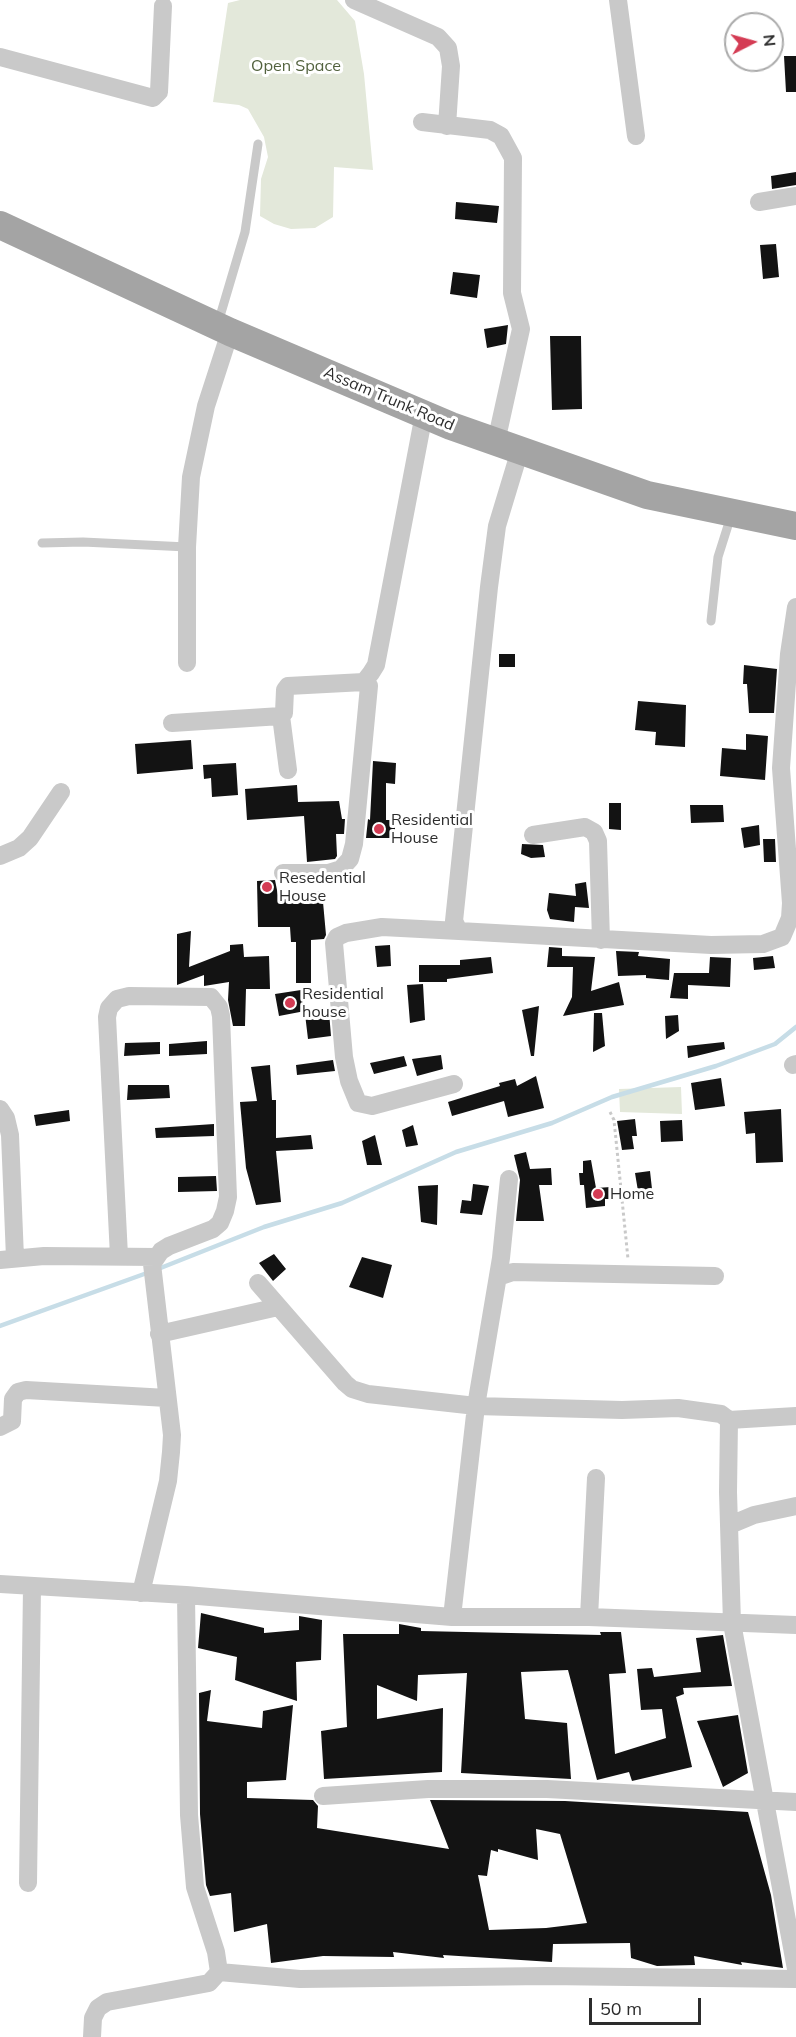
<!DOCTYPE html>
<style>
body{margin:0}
#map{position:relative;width:796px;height:2037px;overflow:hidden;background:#fff;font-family:Mulish,sans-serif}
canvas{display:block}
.north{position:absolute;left:724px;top:12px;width:60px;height:60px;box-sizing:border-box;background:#fff;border:2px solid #ababab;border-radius:50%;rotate:84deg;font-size:16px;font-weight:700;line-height:24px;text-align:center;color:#2c2c2c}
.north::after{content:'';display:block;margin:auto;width:21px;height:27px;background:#d43c54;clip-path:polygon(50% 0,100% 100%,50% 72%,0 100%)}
.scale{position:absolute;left:589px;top:1998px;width:112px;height:27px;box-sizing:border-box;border:3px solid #2c2c2c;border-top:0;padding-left:8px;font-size:18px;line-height:21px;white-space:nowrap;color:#2c2c2c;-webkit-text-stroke:4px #fff;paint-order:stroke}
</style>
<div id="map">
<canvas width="796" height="2037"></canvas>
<div class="north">N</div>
<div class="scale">50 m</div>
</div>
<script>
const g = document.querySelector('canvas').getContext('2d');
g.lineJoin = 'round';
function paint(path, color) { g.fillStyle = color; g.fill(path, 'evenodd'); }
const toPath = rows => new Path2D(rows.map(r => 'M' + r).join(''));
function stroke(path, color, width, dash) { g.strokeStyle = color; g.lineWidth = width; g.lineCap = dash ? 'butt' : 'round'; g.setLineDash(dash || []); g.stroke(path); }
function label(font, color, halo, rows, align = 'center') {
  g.font = font + ' Mulish,sans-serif'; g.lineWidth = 6; g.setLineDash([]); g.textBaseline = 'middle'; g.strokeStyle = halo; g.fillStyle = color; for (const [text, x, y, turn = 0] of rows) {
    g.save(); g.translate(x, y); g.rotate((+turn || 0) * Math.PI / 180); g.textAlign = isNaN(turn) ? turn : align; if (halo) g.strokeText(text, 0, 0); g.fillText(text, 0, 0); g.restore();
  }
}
const green = toPath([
 [240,0,337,0,355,21,364,74,373,170,334,167,333,217,315,228,291,229,274,224,260,216,261,179,268,157,264,137,248,109,239,105,213,102,228,3],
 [681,1087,682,1114,620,1112,619,1089]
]);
const stream = toPath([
 [158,1269,264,1227,342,1203,456,1152,552,1123,612,1097,716,1066,775,1044,796,1027],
 [0,1326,147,1273]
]);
const building = toPath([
 [784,56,796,56,796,92,786,92],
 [796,172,796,185,772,189,771,176],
 [456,202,499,206,497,223,455,219],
 [776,244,779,277,763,279,760,245],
 [453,272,480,275,477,298,450,294],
 [508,325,506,344,487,348,484,329],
 [550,336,581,336,582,409,552,410],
 [499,654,515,654,515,667,499,667],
 [744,665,777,669,774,713,749,713,747,684,743,684],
 [638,701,686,705,685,747,655,745,656,732,635,730],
 [746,734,768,736,765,780,720,776,722,748,746,750],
 [191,740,193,769,137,774,135,744],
 [373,761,396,763,395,784,386,783,386,820,395,820,395,838,366,838,368,819,370,820],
 [236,763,238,795,212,797,211,778,204,779,203,765],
 [297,785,298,802,339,801,342,819,345,819,344,834,336,834,337,856,335,859,307,862,304,816,247,820,245,789],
 [609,803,621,803,621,830,609,829],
 [690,805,723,805,724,822,691,823],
 [759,825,760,845,744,848,741,828],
 [763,839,775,839,776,862,764,862],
 [522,844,543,845,545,857,531,858,521,854],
 [275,880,278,895,322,891,326,935,324,939,311,940,311,983,296,983,296,942,291,942,290,927,258,927,257,881],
 [586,882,589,908,575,907,574,922,550,919,547,910,549,893,576,896,575,884],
 [191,931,189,967,230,951,230,945,243,944,244,957,269,956,270,989,246,989,245,1026,233,1026,228,1000,229,982,204,986,204,975,177,985,177,934],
 [390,945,391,966,377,967,375,946],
 [549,947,562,948,562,956,595,957,591,991,619,982,624,1005,563,1016,572,997,573,967,547,967],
 [616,951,639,952,638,956,670,959,669,980,646,978,646,975,618,976],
 [773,956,775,968,754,970,753,958],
 [491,957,493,973,447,979,447,982,419,982,419,965,460,965,460,960],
 [710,957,731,958,730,987,688,985,688,999,670,998,674,973,709,973],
 [423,984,425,1020,410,1023,407,985],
 [301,990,305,1011,279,1016,275,994],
 [539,1006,534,1056,531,1056,522,1010],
 [329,1012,331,1036,308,1039,305,1014],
 [594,1013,602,1013,605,1046,593,1052],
 [678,1015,679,1031,666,1039,665,1016],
 [207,1041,207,1054,169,1056,169,1044],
 [160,1042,160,1054,124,1056,125,1043],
 [724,1042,725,1049,688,1058,687,1046],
 [441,1055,443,1069,417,1076,412,1059],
 [404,1056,407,1066,374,1074,370,1063],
 [333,1060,335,1071,297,1075,296,1065],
 [270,1065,272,1100,276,1100,276,1138,311,1135,313,1149,276,1151,281,1202,256,1205,246,1168,240,1102,257,1101,251,1067],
 [536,1076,544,1108,508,1117,504,1101,452,1116,448,1102,500,1086,499,1083,515,1079,517,1086],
 [721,1078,725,1106,695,1110,691,1083],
 [128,1085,169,1085,170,1098,127,1100],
 [781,1109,783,1162,756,1163,755,1133,746,1134,744,1112],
 [69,1110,70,1121,36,1126,34,1115],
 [635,1119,637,1136,632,1136,634,1149,622,1150,617,1121],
 [682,1120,683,1141,661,1142,660,1121],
 [214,1124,214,1136,156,1138,155,1128],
 [413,1125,418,1145,406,1147,402,1130],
 [375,1135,382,1165,367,1165,362,1141],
 [526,1152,530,1169,551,1168,552,1185,539,1185,544,1221,516,1221,520,1180,514,1155],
 [591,1160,596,1188,611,1187,612,1199,605,1199,605,1206,586,1208,584,1185,580,1185,579,1173,583,1173,583,1161],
 [650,1171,652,1189,638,1191,635,1173],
 [216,1176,217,1191,178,1192,178,1177],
 [473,1184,489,1186,482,1215,460,1213,462,1200,471,1201],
 [438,1185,437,1225,421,1222,418,1186],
 [274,1254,286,1269,273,1281,259,1263],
 [362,1257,392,1265,383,1298,349,1287],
 [201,1613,264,1628,264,1633,299,1630,299,1616,322,1620,321,1660,296,1662,297,1701,235,1680,237,1657,198,1648],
 [399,1624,421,1628,421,1631,601,1635,600,1632,621,1632,626,1673,609,1674,615,1754,666,1738,662,1709,641,1710,637,1669,652,1668,654,1677,701,1672,696,1638,723,1635,732,1686,683,1688,684,1694,676,1697,692,1767,632,1781,629,1772,597,1780,568,1670,521,1672,525,1719,567,1723,571,1779,461,1773,467,1673,418,1675,417,1701,377,1685,377,1719,443,1708,442,1772,324,1779,321,1731,347,1727,343,1634,399,1634],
 [211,1690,207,1721,262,1728,263,1711,293,1705,286,1780,247,1782,247,1798,313,1800,318,1806,317,1828,449,1849,430,1800,565,1801,748,1812,771,1895,783,1968,741,1962,742,1965,694,1956,695,1965,657,1966,631,1958,630,1943,553,1944,552,1962,443,1955,444,1958,393,1952,394,1957,323,1956,271,1963,267,1924,234,1932,231,1893,210,1896,206,1885,200,1814,199,1693],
 [536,1829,560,1834,587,1923,546,1928,489,1930,478,1875,487,1876,491,1850,498,1852,498,1849,538,1860],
 [738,1715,748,1773,723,1787,697,1721]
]);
const path = toPath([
 [610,1112,614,1120,628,1259]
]);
const lane = toPath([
 [218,323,245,232,258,144],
 [42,543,83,542,187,547],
 [711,621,718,557,731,516]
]);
const street = toPath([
 [354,0,438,37,448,48,451,66,447,126],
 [618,0,636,136],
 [0,57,153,98,159,92,163,6],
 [422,122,490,130,501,136,513,158,512,293,521,329,496,442],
 [759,202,796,196],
 [520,450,497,526,489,587,454,921,459,931,711,945,763,944,782,937,790,918,791,903,781,768,789,654,796,607],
 [187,663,187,547,191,477,206,406,230,332],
 [281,716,288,770],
 [172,723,281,716,284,713,285,690,288,686,364,682,371,673,376,665,424,414],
 [533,835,585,827,594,832,598,841,601,940],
 [0,856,19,848,30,838,61,792],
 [283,873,328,873,341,869,350,859,354,844,369,686,364,682],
 [793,1065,796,1064],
 [454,1084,372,1106,358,1103,349,1081,344,1057,334,943,337,937,346,933,382,927,459,931],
 [0,1109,6,1118,10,1135,15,1258],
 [119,1256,107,1017,109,1008,117,999,129,996,211,997,219,1007,221,1016,228,1197,225,1211,220,1223,213,1229,169,1246,161,1251,152,1264,172,1435,171,1452,168,1481,141,1593],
 [0,1260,44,1256,157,1257],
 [498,1277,513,1272,715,1276],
 [258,1283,345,1383,352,1389,368,1394,476,1406,622,1410,678,1408,721,1414,729,1420,728,1492,732,1623,796,1969],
 [159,1334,278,1307],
 [729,1420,796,1416],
 [0,1427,12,1421,13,1399,18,1392,26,1390,167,1398],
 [730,1525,754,1515,796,1506],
 [0,1584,186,1595,452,1617,589,1617,796,1625],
 [452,1617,476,1406,501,1258,509,1179],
 [589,1617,596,1478],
 [323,1796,428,1789,547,1789,796,1802],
 [28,1883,32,1587],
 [219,1972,300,1979,546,1976,796,1979],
 [92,2037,93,2018,98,2008,107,2002,209,1983,219,1972,216,1952,195,1887,189,1815,186,1595]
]);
const primary = toPath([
 [0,225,230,332,451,426,647,495,796,526]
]);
const markers = [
 [379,829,6,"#d43c54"],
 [267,887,6,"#d43c54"],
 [290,1003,6,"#d43c54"],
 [598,1194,6,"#d43c54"]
];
const parkNames = [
 ["Open Space",296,66]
];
const streetNames = [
 ["Assam Trunk Road",389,399,23]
];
const poiNames = [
 ["Residential",391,820],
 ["House",391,838],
 ["Resedential",279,878],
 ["House",279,896],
 ["Residential",302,994],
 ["house",302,1012],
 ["Home",610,1194]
];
paint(green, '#e3e8da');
stroke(stream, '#c7dde7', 4.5);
paint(building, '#131313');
stroke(path, '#c9c9c9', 3, [3, 3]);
stroke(lane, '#c9c9c9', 9);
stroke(street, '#c9c9c9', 18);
stroke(primary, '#a4a4a4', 28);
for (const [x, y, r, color] of markers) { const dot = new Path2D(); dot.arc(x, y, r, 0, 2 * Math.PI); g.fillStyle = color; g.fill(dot); stroke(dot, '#fff', 2); }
label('16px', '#52623e', '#fff', parkNames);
label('16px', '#2c2c2c', '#fff', streetNames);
label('16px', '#2c2c2c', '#fff', poiNames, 'left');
</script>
